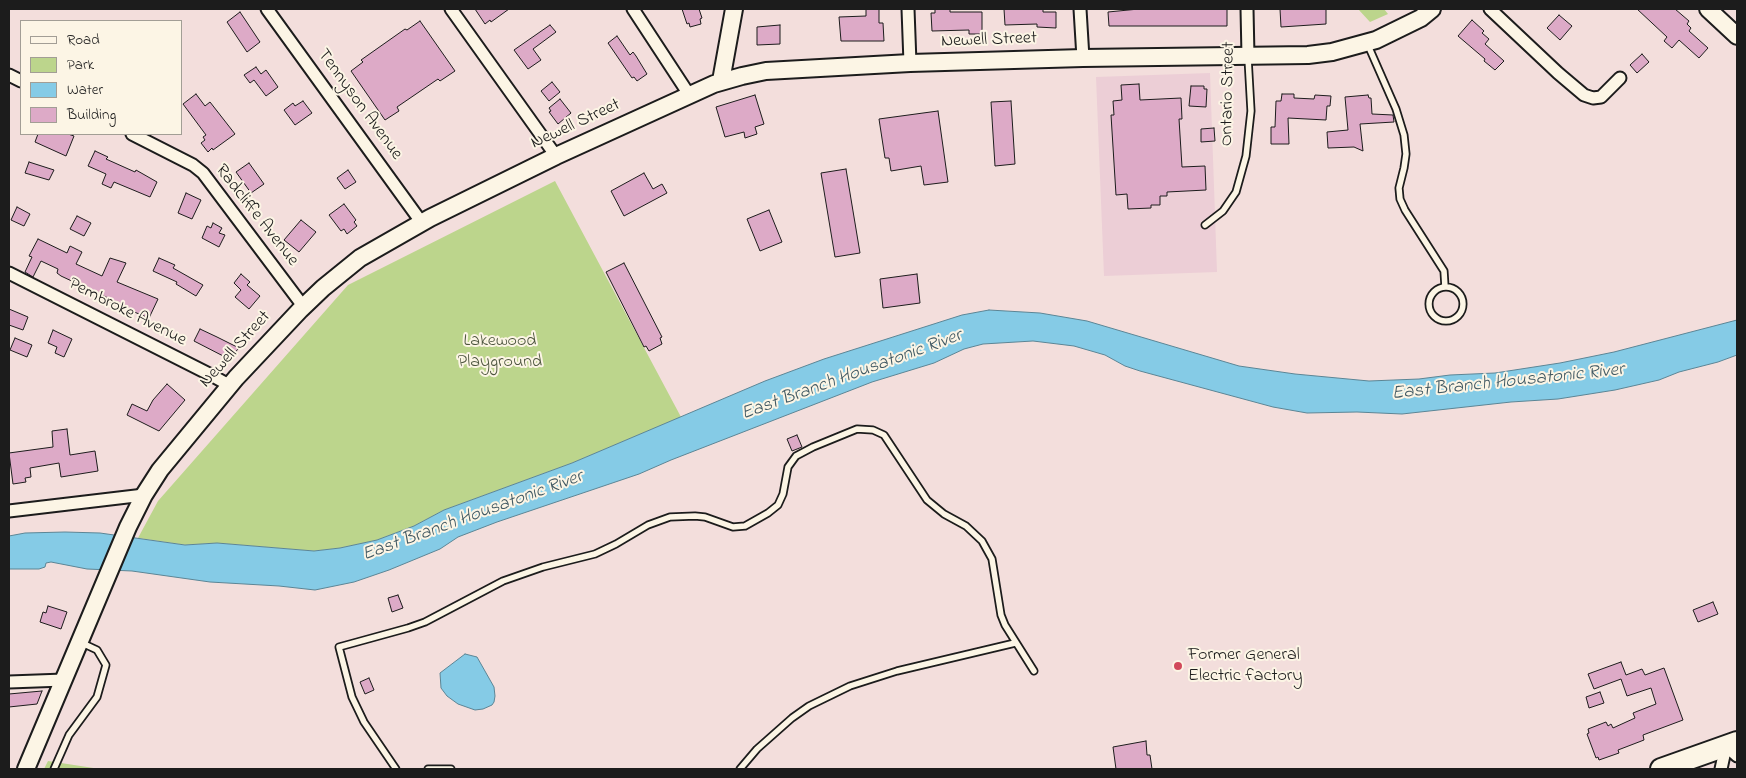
<!DOCTYPE html>
<style>
body{margin:0}
#map{position:relative;width:1746px;height:778px;overflow:hidden;background:#f3dedc;font-family:"Indie Flower",sans-serif}
canvas{display:block}
.frame{position:absolute;inset:0;border:10px solid #1c1c1c;pointer-events:none}
.legend{position:absolute;left:20px;top:20px;width:162px;height:115px;box-sizing:border-box;background:#fcf5e5;border:1px solid #a29e95;margin:0;padding:6px 9px;list-style:none;font-size:15px;color:#1c1c1c}
.legend li{display:flex;align-items:center;gap:10px;height:25px}
.legend b{width:25px;border:1px solid #a29e95}
</style>
<div id="map">
<canvas width="1746" height="778"></canvas>
<div class="frame"></div>
<ul class="legend">
<li><b style="height:6px;background:#fcf5e5"></b>Road</li>
<li><b style="height:14px;background:#bcd58c"></b>Park</li>
<li><b style="height:14px;background:#85cbe6"></b>Water</li>
<li><b style="height:14px;background:#ddaac7"></b>Building</li>
</ul>
</div>
<script>
const g = document.querySelector('canvas').getContext('2d');
g.lineJoin = 'round';
function paint(path, color) { g.fillStyle = color; g.fill(path, 'evenodd'); }
const toPath = rows => new Path2D(rows.map(r => 'M' + r).join(''));
function stroke(path, color, width, dash) { g.strokeStyle = color; g.lineWidth = width; g.lineCap = dash ? 'butt' : 'round'; g.setLineDash(dash || []); g.stroke(path); }
function label(font, color, halo, rows, align = 'center') {
  g.font = font + ' "Indie Flower",sans-serif'; g.lineWidth = 4; g.setLineDash([]); g.textBaseline = 'middle'; g.strokeStyle = halo; g.fillStyle = color; for (const [text, x, y, turn = 0] of rows) {
    g.save(); g.translate(x, y); g.rotate((+turn || 0) * Math.PI / 180); g.textAlign = isNaN(turn) ? turn : align; if (halo) g.strokeText(text, 0, 0); g.fillText(text, 0, 0); g.restore();
  }
}
const built = toPath([
 [1210,73,1217,272,1104,276,1096,77]
]);
const green = toPath([
 [1358,9,1384,9,1388,14,1370,22],
 [555,181,681,417,572,463,444,510,414,526,377,540,340,548,314,551,217,543,186,545,138,538,158,501,348,285],
 [48,761,100,769,44,769]
]);
const water = toPath([
 [989,310,1040,313,1087,321,1239,366,1295,374,1369,381,1419,379,1450,375,1495,373,1560,363,1614,352,1737,320,1737,355,1718,362,1679,372,1659,380,1615,390,1558,399,1511,402,1402,414,1357,412,1307,413,1273,407,1140,371,1125,366,1105,355,1074,346,1033,341,983,344,964,349,934,363,872,382,671,460,639,474,497,522,458,537,440,549,389,570,354,582,315,590,279,586,210,582,132,571,87,569,51,562,46,563,45,567,39,569,9,569,9,536,25,533,65,532,100,533,185,545,217,543,314,551,340,548,377,540,414,526,444,510,572,463,765,381,824,359,962,315,989,310],
 [465,654,477,657,494,687,495,696,494,702,492,705,483,709,475,710,458,704,447,696,441,688,440,673,465,654]
]);
const building = toPath([
 [475,9,509,9,491,22,490,20,485,24,475,9],
 [682,9,699,9,702,18,700,19,701,24,690,27,689,23,687,24,682,9],
 [866,9,879,9,879,23,883,23,884,41,841,41,839,17,866,16,866,9],
 [935,9,950,9,950,12,982,12,982,34,969,34,969,30,932,31,931,13,935,13,935,9],
 [1004,9,1043,9,1043,12,1056,12,1056,28,1037,27,1037,24,1005,25,1004,9],
 [1139,9,1227,9,1227,26,1109,26,1108,12,1139,9],
 [1280,9,1326,9,1326,24,1281,27,1280,9],
 [1637,9,1675,9,1689,21,1687,24,1691,28,1689,31,1708,48,1699,58,1679,40,1672,48,1664,41,1667,37,1637,9],
 [240,12,260,42,247,52,227,22,240,12],
 [1559,15,1572,26,1560,40,1547,28,1559,15],
 [1472,20,1484,31,1482,33,1489,39,1485,44,1504,61,1495,70,1484,61,1485,59,1458,36,1472,20],
 [420,21,455,71,440,81,438,79,397,107,399,111,385,120,351,71,363,62,361,60,405,29,407,30,420,21],
 [550,25,556,32,533,49,541,60,528,69,514,50,550,25],
 [780,25,780,44,757,45,757,27,780,25],
 [617,36,630,55,633,52,636,56,647,74,637,81,634,77,632,78,608,43,617,36],
 [1642,54,1649,62,1637,73,1630,65,1642,54],
 [256,67,261,74,266,70,278,87,266,96,254,80,250,83,244,75,256,67],
 [552,82,560,92,549,101,541,91,552,82],
 [1139,84,1140,100,1181,98,1182,119,1179,119,1182,167,1205,166,1206,190,1167,192,1167,196,1160,196,1160,205,1151,205,1151,208,1128,209,1127,194,1116,195,1111,115,1114,115,1113,101,1122,100,1121,85,1139,84],
 [1191,86,1204,86,1204,89,1207,89,1206,107,1189,106,1191,86],
 [196,94,205,106,210,102,235,134,213,150,212,148,208,152,201,143,205,140,203,137,206,135,183,104,196,94],
 [1282,94,1294,94,1294,98,1314,99,1315,95,1331,96,1330,106,1327,106,1326,120,1288,118,1289,144,1271,144,1271,127,1275,127,1276,101,1281,101,1282,94],
 [755,95,764,124,755,127,757,134,745,138,744,132,725,137,716,107,755,95],
 [1368,95,1369,98,1371,98,1372,114,1393,115,1394,122,1360,124,1363,151,1354,147,1328,148,1327,132,1348,130,1345,97,1368,95],
 [560,99,571,113,558,124,549,112,551,111,549,108,560,99],
 [303,101,312,113,295,125,284,110,293,103,295,106,303,101],
 [1011,101,1015,164,995,166,991,102,1011,101],
 [938,111,948,182,924,185,921,166,891,171,889,158,885,158,879,119,938,111],
 [1214,128,1215,141,1201,142,1201,129,1214,128],
 [38,134,68,134,74,136,66,156,35,142,38,134],
 [95,151,108,157,106,159,135,172,136,170,157,182,150,197,114,182,111,188,102,184,106,174,88,166,95,151],
 [29,162,54,170,49,180,25,173,29,162],
 [249,163,264,184,251,193,236,172,249,163],
 [846,169,860,253,835,257,821,173,846,169],
 [348,170,356,182,345,189,337,178,348,170],
 [644,173,653,189,662,184,667,193,624,216,611,191,644,173],
 [186,193,201,200,192,219,178,213,186,193],
 [344,204,356,220,354,222,357,226,347,234,344,229,341,231,329,215,344,204],
 [17,207,30,214,24,226,11,220,17,207],
 [769,210,782,242,760,251,747,219,769,210],
 [77,216,91,223,84,236,70,229,77,216],
 [301,220,316,232,299,252,284,240,301,220],
 [213,223,222,228,219,233,225,235,219,247,202,238,207,226,211,228,213,223],
 [38,239,67,253,70,246,82,252,76,264,102,276,110,258,126,263,117,282,158,299,149,318,107,301,108,298,61,276,57,273,58,269,41,261,33,277,25,272,32,257,29,256,38,239],
 [159,258,175,265,173,268,203,285,196,296,176,284,177,282,153,271,159,258],
 [624,263,662,337,660,338,662,344,649,351,646,346,644,347,606,272,624,263],
 [241,274,250,282,247,285,260,296,249,309,235,297,241,290,234,283,241,274],
 [917,274,920,303,883,308,880,279,917,274],
 [9,309,28,317,23,330,9,325,9,309],
 [200,329,217,337,239,348,229,359,194,341,200,329],
 [53,330,72,339,64,357,55,353,57,347,48,343,53,330],
 [15,338,32,345,27,357,10,350,15,338],
 [167,384,185,400,159,431,127,415,132,404,147,411,153,400,167,384],
 [67,429,70,455,95,451,98,471,61,477,59,463,30,468,31,477,25,478,26,482,13,484,9,453,53,447,52,431,67,429],
 [797,435,802,447,792,451,787,439,797,435],
 [398,595,403,608,392,612,388,598,398,595],
 [1713,602,1718,614,1698,622,1693,610,1713,602],
 [48,606,67,612,61,629,40,622,43,612,46,613,48,606],
 [1621,662,1626,675,1642,669,1645,675,1664,668,1683,720,1643,735,1644,740,1618,750,1619,753,1599,760,1598,757,1596,758,1587,734,1589,733,1588,729,1606,722,1608,726,1611,724,1613,728,1635,718,1633,713,1656,704,1651,688,1627,696,1621,679,1594,689,1588,674,1621,662],
 [369,678,374,690,365,694,360,682,369,678],
 [42,691,37,704,9,707,9,694,42,691],
 [1600,692,1604,703,1589,708,1586,697,1600,692],
 [1146,741,1147,755,1150,755,1152,769,1116,769,1113,747,1146,741]
]);
const lane = toPath([
 [1367,43,1396,109,1404,135,1406,154,1404,168,1399,188,1400,199,1405,210,1444,271,1445,287],
 [1205,225,1223,211,1236,192,1246,156,1251,111,1248,58],
 '1429 304a17 17 0 1 1 34 0a17 17 0 1 1-34 0Z',
 [54,769,69,735,97,697,106,665,97,650,82,643],
 [396,769,364,722,352,697,339,647,408,628,425,622,503,581,543,567,595,554,616,544,648,525,670,517,695,516,705,517,733,527,745,526,768,513,778,505,783,494,788,467,796,456,813,447,857,429,873,430,884,435,927,500,944,514,966,526,982,541,992,559,1001,615,1005,625,1034,671],
 [428,769,451,769],
 [740,769,757,749,792,718,809,706,850,686,897,671,1015,643]
]);
const street = toPath([
 [267,9,422,223],
 [451,9,556,156],
 [633,9,690,96],
 [908,9,910,63],
 [1080,9,1083,58],
 [1247,9,1248,56],
 [1490,9,1558,73,1584,95,1593,98,1601,97,1620,78],
 [9,75,21,81],
 [132,134,193,165,203,173,303,306],
 [9,273,209,374,229,385],
 [9,511,144,495],
 [9,682,64,680],
 [1721,769,1726,746,1737,756]
]);
const secondary = toPath([
 [1708,9,1737,36],
 [721,81,734,9],
 [26,769,128,527,144,495,160,470,236,378,300,310,323,288,360,258,430,218,556,156,714,84,742,76,766,71,910,63,1083,58,1308,55,1332,52,1376,40,1421,18,1432,9]
]);
const highway = toPath([
 [1661,769,1737,742]
]);
const markers = [
 [1178,666,5,"#d1495b"]
];
const streetNames = [
 ["Newell Street",989,41,-2],
 ["Ontario Street",1229,94,-89],
 ["Tennyson Avenue",359,105,54],
 ["Newell Street",576,125,-25],
 ["Radcliffe Avenue",256,216,52],
 ["Pembroke Avenue",127,313,27],
 ["Newell Street",236,350,-48]
];
const parkNames = [
 ["Lakewood",500,342],
 ["Playground",500,363]
];
const poiNames = [
 ["Former General",1188,656],
 ["Electric factory",1188,677]
];
const waterNames = [
 ["East Branch Housatonic River",852,376,-20],
 ["East Branch Housatonic River",1508,383,-6],
 ["East Branch Housatonic River",473,517,-20]
];
paint(built, '#ecced6');
paint(green, '#bcd58c');
paint(water, '#85cbe6');
stroke(water, '#5b8595', 1);
paint(building, '#ddaac7');
stroke(building, '#1c1c1c', 1);
stroke(lane, '#1c1c1c', 9);
stroke(street, '#1c1c1c', 15);
stroke(secondary, '#1c1c1c', 20);
stroke(highway, '#1c1c1c', 24);
stroke(lane, '#fcf5e5', 5.5);
stroke(street, '#fcf5e5', 11);
stroke(secondary, '#fcf5e5', 16);
stroke(highway, '#fcf5e5', 20);
for (const [x, y, r, color] of markers) { const dot = new Path2D(); dot.arc(x, y, r, 0, 2 * Math.PI); g.fillStyle = color; g.fill(dot); stroke(dot, '#fcf5e5', 2); }
label('18px', '#1c1c1c', '#fcf5e5', streetNames);
label('18px', '#4c543e', '#fcf5e5', parkNames);
label('18px', '#1c1c1c', '#fcf5e5', poiNames, 'left');
label('italic 19px', '#415963', '#fcf5e5', waterNames);
</script>
